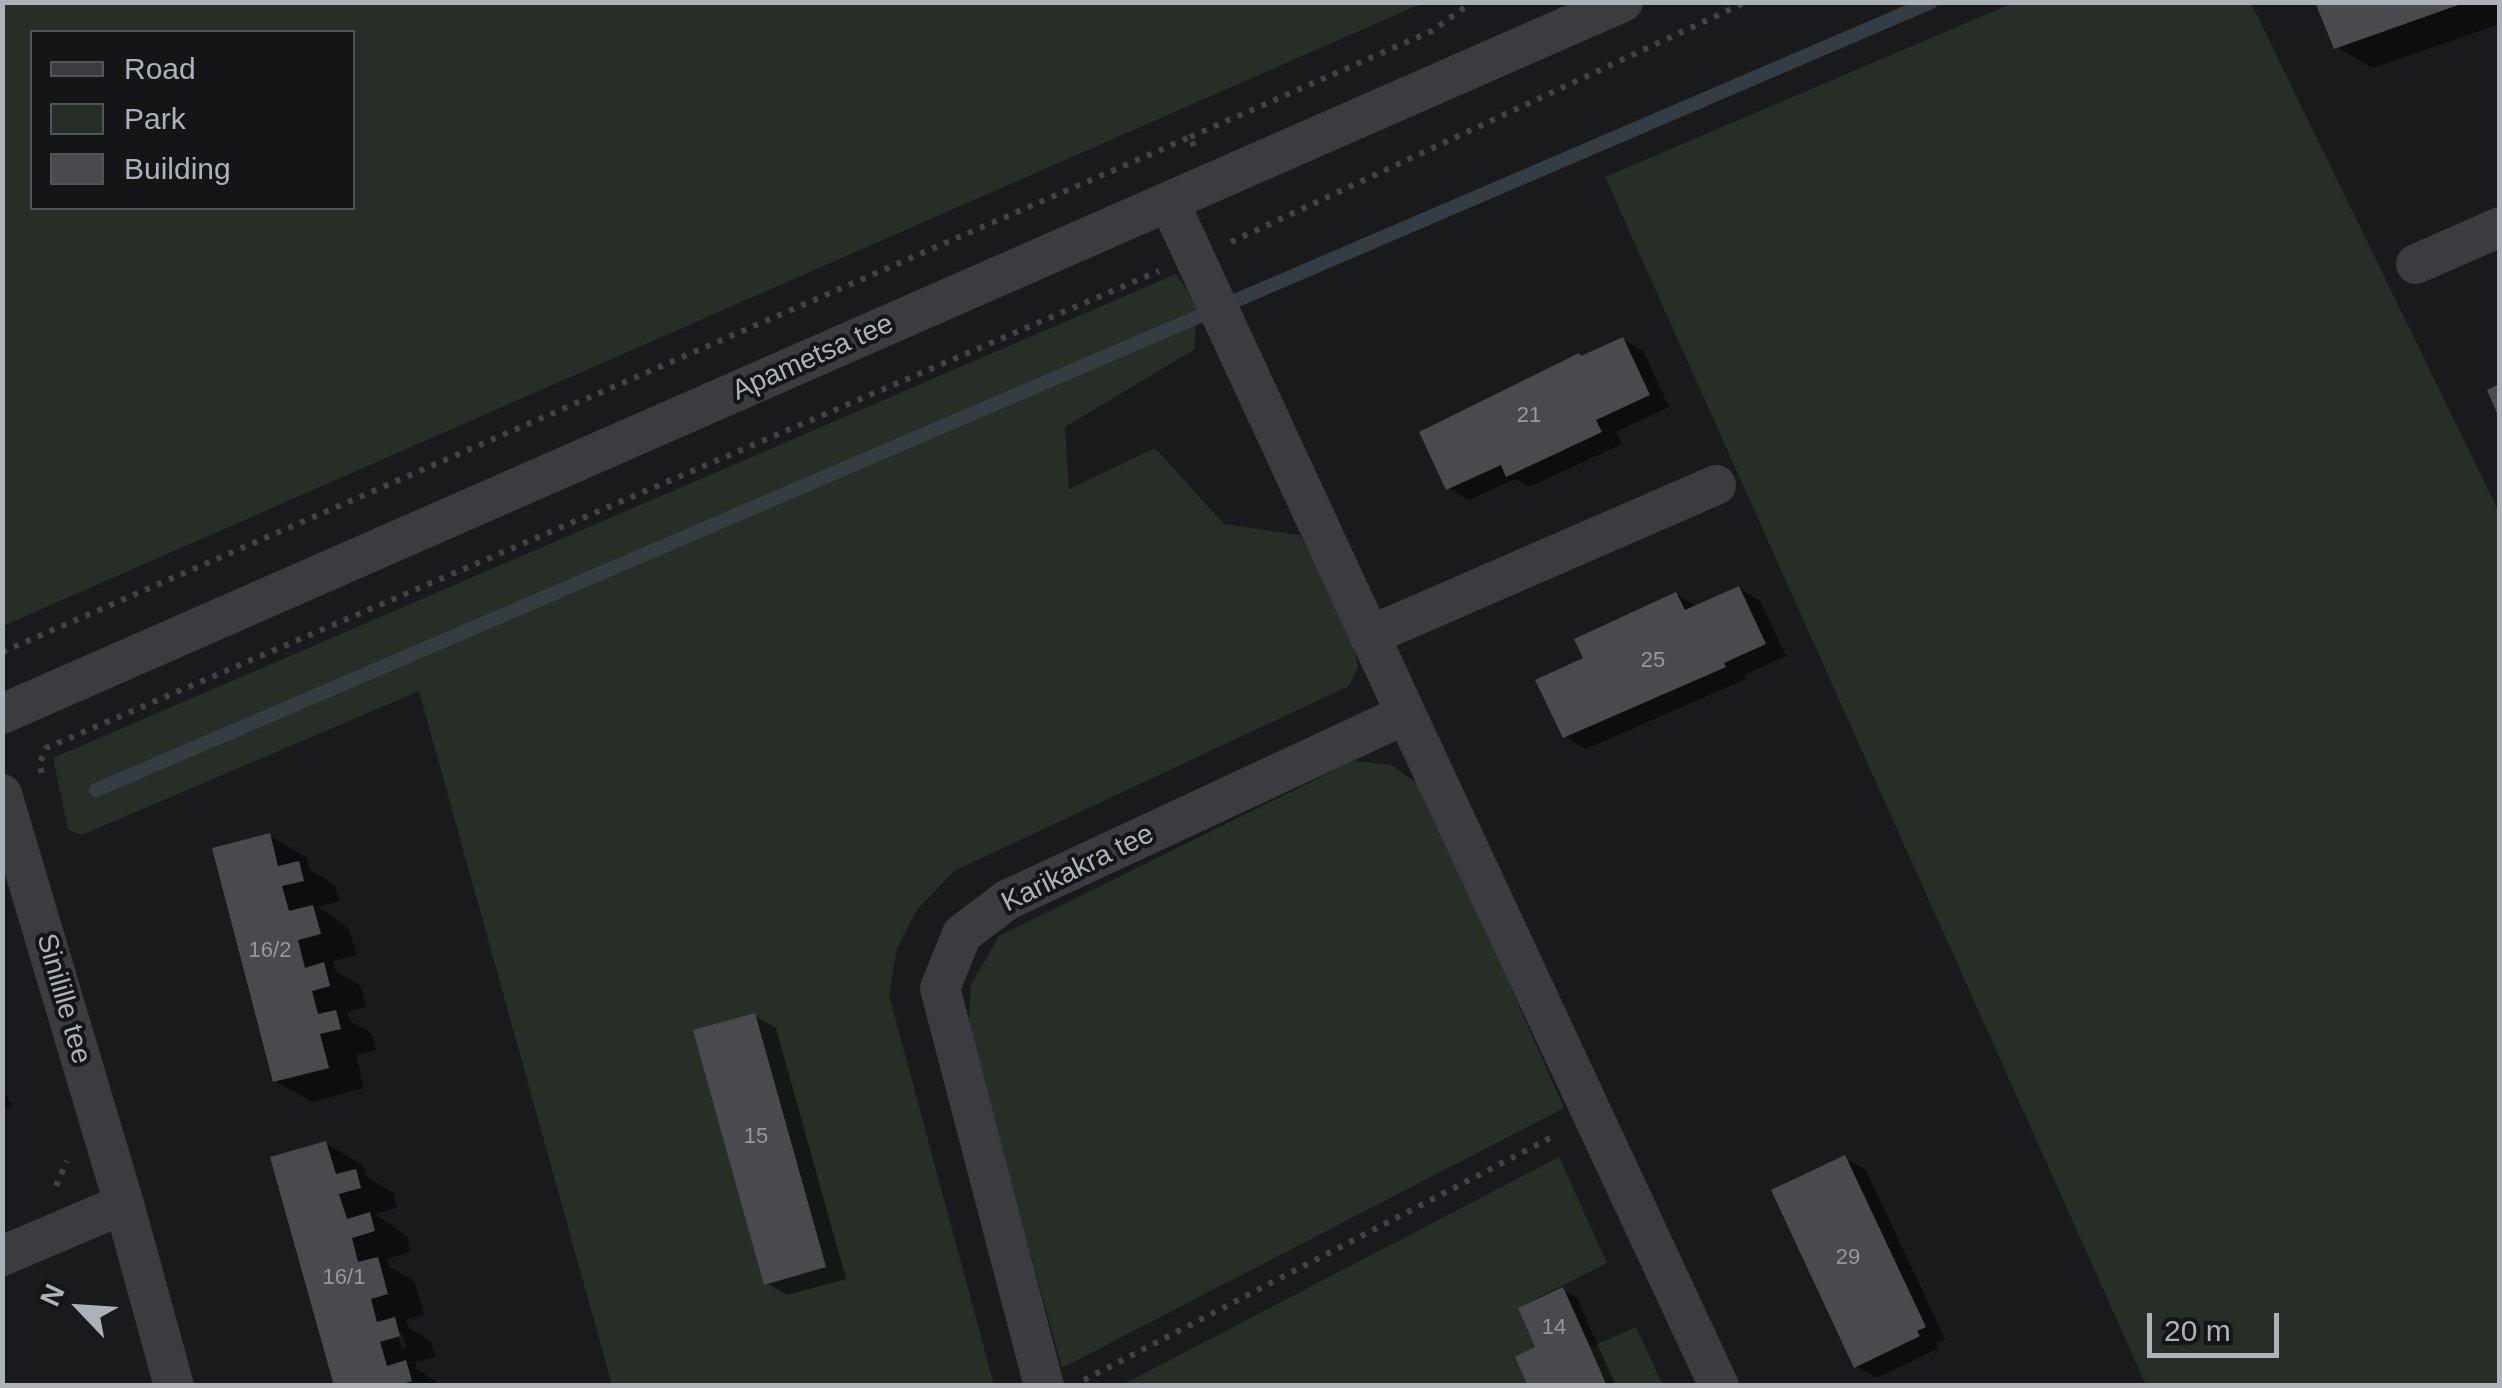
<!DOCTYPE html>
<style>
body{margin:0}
#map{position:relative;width:2502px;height:1388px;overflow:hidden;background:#191a1b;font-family:Arial,sans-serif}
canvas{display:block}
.frame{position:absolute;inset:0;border:5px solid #adb2ba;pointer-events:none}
.legend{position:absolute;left:30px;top:30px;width:325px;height:180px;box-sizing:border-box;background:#141516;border:2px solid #515458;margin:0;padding:12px 18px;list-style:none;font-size:30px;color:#adb2ba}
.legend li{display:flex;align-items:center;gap:20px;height:50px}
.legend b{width:50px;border:2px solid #515458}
.north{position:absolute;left:30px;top:1258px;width:100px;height:100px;-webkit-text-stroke:8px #141516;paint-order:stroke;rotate:295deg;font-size:28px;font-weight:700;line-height:40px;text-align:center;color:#adb2ba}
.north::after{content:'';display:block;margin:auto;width:35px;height:45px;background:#adb2ba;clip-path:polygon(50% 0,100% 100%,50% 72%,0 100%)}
.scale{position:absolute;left:2147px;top:1313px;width:132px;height:45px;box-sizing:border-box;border:5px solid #adb2ba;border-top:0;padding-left:12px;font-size:30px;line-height:35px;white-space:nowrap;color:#adb2ba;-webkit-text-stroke:8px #141516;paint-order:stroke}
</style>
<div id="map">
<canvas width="2502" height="1388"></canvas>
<div class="frame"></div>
<ul class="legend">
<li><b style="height:12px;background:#3b3c40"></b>Road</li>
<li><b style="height:28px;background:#262e26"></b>Park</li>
<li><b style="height:28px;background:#494a4e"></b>Building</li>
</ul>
<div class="north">N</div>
<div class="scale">20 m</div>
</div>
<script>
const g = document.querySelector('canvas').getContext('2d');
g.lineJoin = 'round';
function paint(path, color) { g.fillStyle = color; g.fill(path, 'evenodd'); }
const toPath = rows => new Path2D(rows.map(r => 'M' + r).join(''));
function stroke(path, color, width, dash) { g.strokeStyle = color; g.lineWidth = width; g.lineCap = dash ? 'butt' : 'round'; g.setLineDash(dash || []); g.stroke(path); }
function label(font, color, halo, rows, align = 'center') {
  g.font = font + ' Arial,sans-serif'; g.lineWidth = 8; g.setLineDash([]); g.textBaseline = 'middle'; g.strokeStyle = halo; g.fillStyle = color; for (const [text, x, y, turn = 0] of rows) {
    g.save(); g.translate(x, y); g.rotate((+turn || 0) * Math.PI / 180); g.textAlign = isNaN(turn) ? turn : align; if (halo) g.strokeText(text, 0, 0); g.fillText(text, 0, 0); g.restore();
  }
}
const green = toPath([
 [3,2,1423,2,1423,3,3,626],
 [32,32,352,32,352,208,32,208],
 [2013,3,2251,3,2499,512,2499,1385,2146,1385,1605,177],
 [1176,274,1196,304,1195,349,1065,427,1069,489,1155,448,1224,524,1300,535,1353,640,1358,667,1349,686,954,871,917,910,897,948,889,995,994,1385,612,1385,419,691,82,835,68,830,53,758],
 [1353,761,1392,765,1422,787,1564,1108,1062,1368,968,1028,971,984,999,936],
 [1559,1157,1607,1263,1518,1308,1535,1347,1528,1385,1120,1386],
 [1636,1327,1663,1385,1607,1385,1590,1347]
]);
const shadow = toPath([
 [2318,2,2500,2,2500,24,2373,68,2336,47],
 [1623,339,1644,352,1669,407,1616,432,1622,444,1529,487,1515,479,1469,500,1448,488,1583,358],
 [1739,588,1760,601,1786,656,1744,675,1746,679,1586,749,1565,737,1586,659,1676,594,1698,607],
 [269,836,306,857,310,870,335,885,340,901,318,907,349,929,357,955,333,961,336,972,361,986,366,1007,347,1012,349,1020,372,1034,376,1050,356,1055,364,1088,312,1102,275,1081],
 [755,1016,776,1028,846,1279,787,1295,766,1283],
 [2,1085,12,1107,2,1111],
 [326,1144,363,1165,366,1177,393,1193,397,1208,375,1214,407,1236,411,1252,387,1259,390,1267,414,1281,424,1314,406,1320,408,1327,431,1341,436,1357,415,1362,417,1369,443,1386,337,1386],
 [397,1333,402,1333,406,1347,402,1349],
 [1845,1158,1866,1170,1945,1339,1936,1343,1939,1348,1877,1378,1856,1366],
 [1563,1290,1577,1298,1616,1386,1531,1386,1539,1349]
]);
const stream = toPath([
 [96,790,1931,2]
]);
const building = toPath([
 [2315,2,2464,2,2464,3,2334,49],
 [1623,337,1650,395,1596,420,1602,432,1506,477,1501,465,1446,490,1419,432,1579,353,1581,356],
 [2499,384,2499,418,2487,390],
 [1739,586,1766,644,1724,663,1726,667,1563,738,1535,680,1583,658,1574,639,1676,592,1685,610],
 [270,833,278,866,299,861,304,881,282,886,289,911,313,905,321,934,298,940,305,968,324,962,330,986,312,991,318,1014,336,1010,341,1029,320,1034,329,1068,273,1082,212,848],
 [755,1013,826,1267,764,1285,693,1030],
 [326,1141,336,1174,356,1169,361,1188,339,1194,347,1219,370,1212,375,1231,352,1238,358,1262,378,1257,388,1294,371,1299,377,1322,395,1317,400,1336,380,1342,387,1366,406,1360,412,1381,395,1386,334,1386,270,1157],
 [1845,1155,1926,1327,1917,1331,1920,1336,1854,1368,1771,1190],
 [1563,1287,1590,1347,1607,1386,1528,1386,1515,1357,1535,1347,1518,1308]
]);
const path = toPath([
 [1190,137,1432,31,1472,2],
 [1231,242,1746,2],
 [2,652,1190,137,1194,146],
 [42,773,39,765,46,748,1159,271],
 [56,1186,67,1161],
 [1084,1380,1556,1135]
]);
const street = toPath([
 [1169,202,1406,714],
 [2416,264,2500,227],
 [1369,636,1716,485],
 [2,714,1623,2],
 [2,794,124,1204],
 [2,1256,124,1204,174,1386],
 [1044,1386,940,988,962,934,1007,900,1406,714,1719,1386]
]);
const numberNames = [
 ["21",1529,416],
 ["25",1653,661],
 ["16/2",270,951],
 ["15",756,1137],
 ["29",1848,1258],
 ["16/1",344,1278],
 ["14",1554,1328]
];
const streetNames = [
 ["Apametsa tee",813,358,-24],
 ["Karikakra tee",1078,869,-26],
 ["Sinilille tee",63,999,74]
];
paint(green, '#262e26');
paint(shadow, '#0007');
stroke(stream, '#343d43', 14);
paint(building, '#494a4e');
stroke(path, '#414347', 6, [5, 8]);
stroke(street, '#3b3c40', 40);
label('22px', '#94989f', null, numberNames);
label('28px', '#adb2ba', '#141516', streetNames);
</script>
